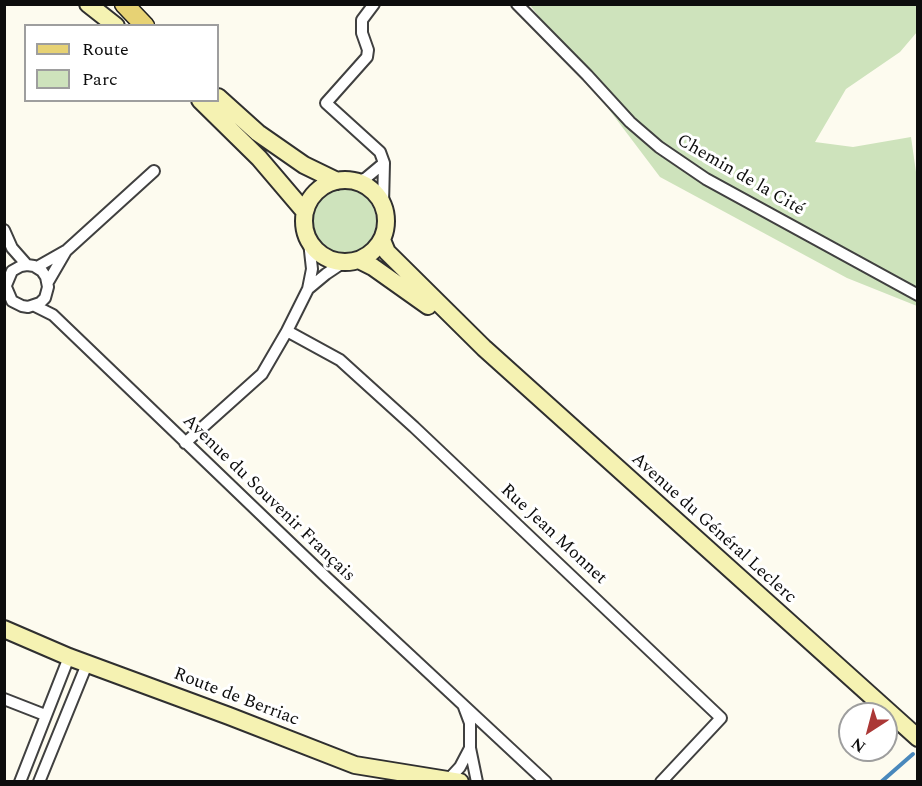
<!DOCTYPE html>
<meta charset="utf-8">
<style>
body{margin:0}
#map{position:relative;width:922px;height:786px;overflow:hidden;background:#fdfbef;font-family:Spectral,serif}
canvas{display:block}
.frame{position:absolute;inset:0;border:6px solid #0d0d0d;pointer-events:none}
.legend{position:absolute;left:24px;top:24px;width:195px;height:78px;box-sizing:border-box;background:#fff;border:2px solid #9e9e9e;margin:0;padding:8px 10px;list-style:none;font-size:18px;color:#0d0d0d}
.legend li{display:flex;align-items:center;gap:12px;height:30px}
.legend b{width:30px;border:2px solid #9e9e9e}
.north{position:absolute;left:838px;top:702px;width:60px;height:60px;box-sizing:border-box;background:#fff;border:2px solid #9e9e9e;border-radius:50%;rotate:216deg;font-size:16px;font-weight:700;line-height:24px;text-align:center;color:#0d0d0d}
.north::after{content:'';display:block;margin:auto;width:21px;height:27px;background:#ab3836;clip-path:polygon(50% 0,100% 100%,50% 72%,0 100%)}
</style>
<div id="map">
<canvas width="922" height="786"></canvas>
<div class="frame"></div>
<ul class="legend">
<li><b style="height:8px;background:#e7d274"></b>Route</li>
<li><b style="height:16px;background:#cee3bc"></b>Parc</li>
</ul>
<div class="north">N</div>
</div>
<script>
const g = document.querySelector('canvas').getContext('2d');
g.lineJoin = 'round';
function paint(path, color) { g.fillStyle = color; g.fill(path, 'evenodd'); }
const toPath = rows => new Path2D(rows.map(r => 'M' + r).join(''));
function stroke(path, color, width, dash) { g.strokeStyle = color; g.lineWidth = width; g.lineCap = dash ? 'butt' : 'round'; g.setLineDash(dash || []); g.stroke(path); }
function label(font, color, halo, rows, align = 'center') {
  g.font = font + ' Spectral,serif'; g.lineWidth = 6; g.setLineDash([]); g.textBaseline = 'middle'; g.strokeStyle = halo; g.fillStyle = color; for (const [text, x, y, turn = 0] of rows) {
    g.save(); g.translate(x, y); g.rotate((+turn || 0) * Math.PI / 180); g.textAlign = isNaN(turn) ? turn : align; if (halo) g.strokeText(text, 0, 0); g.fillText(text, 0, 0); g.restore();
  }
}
const green = toPath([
 [530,5,917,5,917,32,900,52,846,89,815,142,853,147,911,137,918,186,917,306,847,278,660,177],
 '312 221a32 32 0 1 1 64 0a32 32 0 1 1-64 0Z'
]);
const stream = toPath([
 [881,782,913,754]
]);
const minor = toPath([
 [374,4,362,20,362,33,368,50,367,57,326,103,380,152,384,163,383,205],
 [517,4,587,75,630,122,659,147,706,179,918,295],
 [358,182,366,178,384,163],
 [4,230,12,248,27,265],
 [37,267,67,250,154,171],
 [48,282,66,251],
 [308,289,326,274,344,262],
 [4,290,12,271,21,266,27,265,34,266,42,271,46,277,48,287,45,298,40,303,28,307,22,306,12,301,6,287],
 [35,306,53,315,327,578,546,782],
 [287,331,340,360,414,427,721,718,661,782],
 [185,443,262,374,287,331,308,289,312,269,309,242],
 [4,699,45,715],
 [464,707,470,723,470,748,477,782],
 [448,780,460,767,470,748],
 [20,782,69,657],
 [39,782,87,664]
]);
const secondary = toPath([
 [88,4,116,26],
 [218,97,258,133,304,165,337,181],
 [200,100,259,158,305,212],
 '304 221a41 41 0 1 1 82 0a41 41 0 1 1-82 0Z',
 [382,240,387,252,484,348,918,738],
 [359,260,373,267,428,306],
 [4,629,69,657,229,716,355,765,460,782]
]);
const primary = toPath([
 [124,4,145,26]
]);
const streetNames = [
 ["Chemin de la Cité",740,176,30],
 ["Avenue du Souvenir Français",268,499,44],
 ["Avenue du Général Leclerc",713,529,42],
 ["Rue Jean Monnet",553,535,43],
 ["Route de Berriac",236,698,21]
];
paint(green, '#cee3bc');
stroke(stream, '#4988bc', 4);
stroke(minor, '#404040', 14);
stroke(secondary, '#2f2f2f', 20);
stroke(primary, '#1e1e1e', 21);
stroke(minor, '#fff', 10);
stroke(secondary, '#f5f2b2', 16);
stroke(primary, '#e7d274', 18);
label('18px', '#0d0d0d', '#fff', streetNames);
</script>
